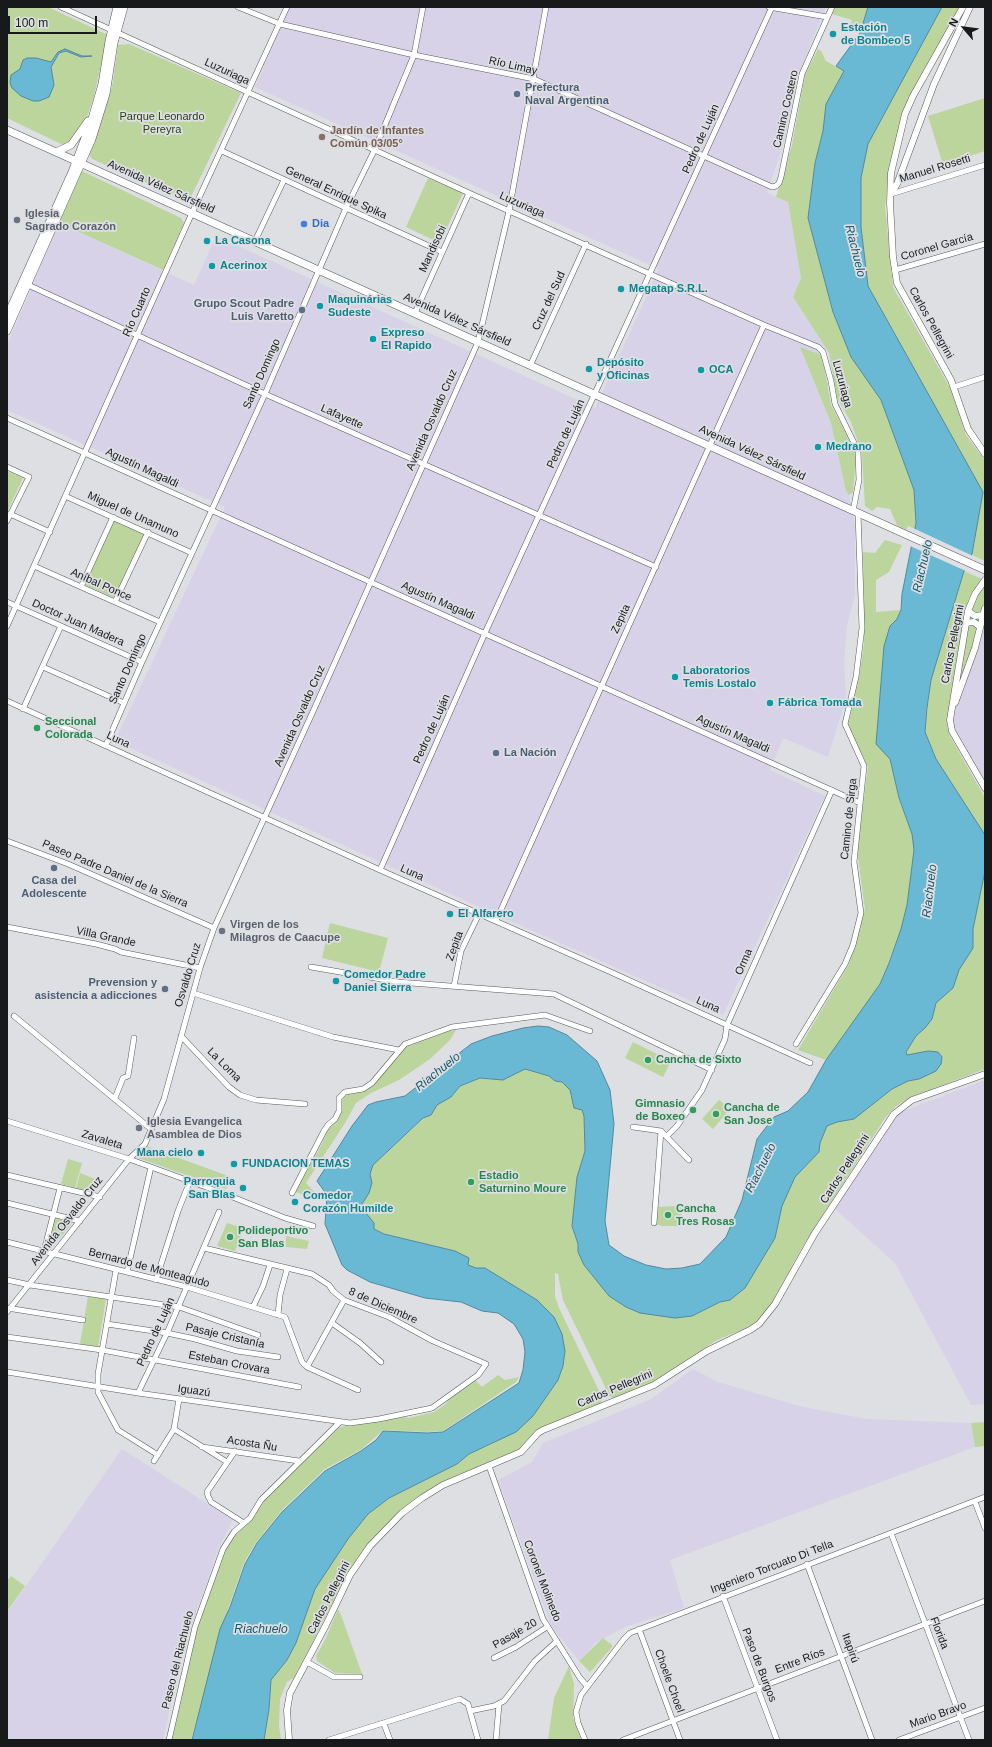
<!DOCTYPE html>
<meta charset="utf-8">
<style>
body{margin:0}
#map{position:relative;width:992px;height:1747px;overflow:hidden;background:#dddfe3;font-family:Arial,sans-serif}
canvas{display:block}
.frame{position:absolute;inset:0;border:8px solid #18191a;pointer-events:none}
.north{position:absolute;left:944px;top:8px;width:40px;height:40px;-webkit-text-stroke:3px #dddfe3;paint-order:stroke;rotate:298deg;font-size:11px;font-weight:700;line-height:16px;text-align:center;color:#18191a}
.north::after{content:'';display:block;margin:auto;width:14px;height:18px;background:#18191a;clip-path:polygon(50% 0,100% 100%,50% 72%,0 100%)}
.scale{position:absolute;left:8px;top:16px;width:89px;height:18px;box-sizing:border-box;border:2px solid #18191a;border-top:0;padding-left:5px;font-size:12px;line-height:14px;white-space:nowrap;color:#18191a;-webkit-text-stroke:3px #dddfe3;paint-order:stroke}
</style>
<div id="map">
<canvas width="992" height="1747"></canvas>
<div class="frame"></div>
<div class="north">N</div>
<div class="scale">100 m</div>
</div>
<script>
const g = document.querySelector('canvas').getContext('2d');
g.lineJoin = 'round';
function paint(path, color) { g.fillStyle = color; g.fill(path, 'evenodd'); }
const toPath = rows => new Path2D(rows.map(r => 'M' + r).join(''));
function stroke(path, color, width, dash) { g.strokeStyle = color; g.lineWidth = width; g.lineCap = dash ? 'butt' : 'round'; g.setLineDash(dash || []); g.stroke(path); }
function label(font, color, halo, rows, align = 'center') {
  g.font = font + ' Arial,sans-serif'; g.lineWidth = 3.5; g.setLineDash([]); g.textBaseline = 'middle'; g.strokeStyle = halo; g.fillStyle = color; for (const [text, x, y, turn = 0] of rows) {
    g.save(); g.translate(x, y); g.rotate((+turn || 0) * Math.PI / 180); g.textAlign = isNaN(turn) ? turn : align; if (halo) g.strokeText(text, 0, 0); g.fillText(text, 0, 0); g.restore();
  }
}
const industrial = toPath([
 [290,7,826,7,800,70,785,139,767,193,788,202,801,278,793,297,826,349,822,355,800,347,831,423,846,491,849,495,855,526,855,595,847,625,844,662,846,698,828,757,783,738,770,770,825,796,723,1015,490,912,117,742,116,739,225,507,7,410,7,345,59,223,194,285,216,236,595,408,659,269,255,87],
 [982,579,985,581,985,795,949,732,970,598],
 [985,1080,985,1404,971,1405,895,1263,835,1209,890,1116],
 [693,1369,718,1382,803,1407,867,1419,971,1423,975,1447,670,1560,684,1608,625,1627,595,1643,579,1661,552,1627,498,1480,532,1462,543,1443,651,1399],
 [122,1449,233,1520,219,1547,183,1650,163,1740,7,1740,7,1613]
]);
const green = toPath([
 [7,7,48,7,108,35,94,96,86,120,67,145,63,145,7,118],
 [835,7,868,7,860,33,850,25,852,20,832,14],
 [942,7,961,7,912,95,888,183,885,206,893,287,950,388,966,435,985,461,985,561,972,555,983,492,868,286,861,227,861,178,868,144],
 [129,44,241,93,189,201,92,159,89,155,108,101,113,82,118,45],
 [818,49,821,51,826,61,844,71,826,104,823,131,815,163,808,218,833,312,851,357,881,400,914,490,916,523,915,529,908,526,906,530,897,525,890,509,877,507,872,511,865,506,862,454,851,422,837,398,829,353,793,297,801,278,788,202,776,197,792,145,805,75],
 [985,98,985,151,943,165,928,116],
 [82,171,181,218,184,223,163,270,59,223],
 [428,178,463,193,440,243,406,227],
 [800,347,822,355,831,405,855,451,856,457,853,492,849,495,846,491,831,423],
 [7,471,23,478,7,512],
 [114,521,144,534,115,598,85,585],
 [885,540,902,545,889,572,876,580,876,612,901,610,897,619,890,626,890,759,899,800,912,834,914,850,907,905,901,930,880,984,826,1060,798,1050,849,964,856,942,865,909,857,850,868,767,848,726,859,678,864,644,863,552,875,553],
 [964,571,982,579,969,599,963,624,947,726,950,736,985,798,985,835,936,759,925,732,931,680],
 [985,580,985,608,950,716,968,611],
 [985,871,985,1069,911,1097,896,1106,885,1118,803,1246,770,1306,756,1322,744,1329,717,1340,651,1383,614,1399,609,1395,563,1300,558,1274,555,1273,555,1296,559,1308,602,1397,601,1404,548,1425,523,1448,442,1484,382,1530,362,1552,344,1581,294,1678,287,1682,280,1699,279,1726,281,1740,264,1740,269,1709,271,1680,287,1660,296,1643,315,1589,348,1539,368,1514,389,1498,457,1464,469,1454,492,1444,533,1416,558,1380,563,1366,565,1351,486,1268,476,1268,467,1265,455,1251,384,1234,374,1229,374,1223,366,1213,362,1204,369,1193,372,1183,370,1174,373,1165,424,1118,431,1115,437,1105,451,1097,460,1086,480,1078,503,1080,525,1069,549,1076,555,1081,562,1082,570,1090,571,1098,582,1110,584,1116,585,1151,577,1177,572,1226,578,1244,578,1252,584,1265,609,1296,692,1316,720,1302,730,1300,745,1288,775,1238,782,1206,795,1177,819,1152,820,1143,827,1126,837,1122,854,1119,892,1089,908,1081,919,1079,928,1051,907,1055,906,1052,916,1036,925,1028,932,1019,936,1003,953,988,959,970,973,948,973,929],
 [330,923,388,938,379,972,322,958],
 [456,1030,450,1040,430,1059,399,1080,371,1093,356,1103,345,1123,306,1183,317,1195,316,1198,295,1192,322,1144,327,1130,334,1124,341,1114,341,1102,345,1096,350,1094,363,1092,373,1085,406,1047,449,1031],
 [633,1042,671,1061,663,1077,625,1058],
 [719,1100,730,1109,713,1129,702,1119],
 [146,1146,231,1177,226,1189,138,1158],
 [68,1159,82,1163,75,1188,61,1184],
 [80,1173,103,1182,93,1193,76,1189],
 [681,1206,682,1226,662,1226,654,1223,655,1207],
 [54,1218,73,1222,51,1249,46,1248],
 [227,1223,244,1228,235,1251,217,1246],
 [286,1236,309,1241,307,1249,286,1247],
 [88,1296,106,1299,98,1347,80,1344],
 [498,1375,505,1380,519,1377,516,1382,443,1431,427,1432,383,1430,362,1449,325,1469,283,1509,255,1544,244,1563,228,1609,191,1740,172,1740,198,1624,224,1553,236,1534,264,1499,339,1428,347,1425,403,1417,409,1418,434,1412,446,1404,449,1399,475,1380,482,1387],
 [985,1422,985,1446,975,1447,971,1423],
 [11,1576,25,1586,8,1610,7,1609,7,1581],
 [338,1609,341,1615,362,1674,335,1673,317,1661,316,1656,326,1638],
 [603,1638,613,1646,590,1672,579,1661],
 [569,1666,574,1684,573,1718,581,1740,548,1740,554,1698]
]);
const water = toPath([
 [868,7,942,7,868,144,861,178,861,227,868,286,983,492,972,554,964,571,931,680,927,708,925,732,936,759,985,835,985,871,973,929,973,948,959,970,953,988,936,1003,932,1019,925,1028,916,1036,906,1052,907,1055,928,1051,938,1052,942,1057,941,1064,936,1071,919,1079,908,1081,892,1089,854,1119,837,1122,827,1126,820,1143,819,1152,795,1177,782,1206,775,1238,745,1288,730,1300,720,1302,692,1316,675,1318,640,1313,626,1307,609,1296,584,1265,578,1252,578,1244,572,1226,577,1177,585,1151,584,1116,582,1110,574,1108,570,1090,562,1082,555,1081,549,1076,525,1069,503,1080,480,1078,460,1086,451,1097,437,1105,431,1115,423,1118,373,1165,370,1174,372,1183,369,1193,362,1204,366,1213,374,1223,374,1229,384,1234,455,1251,469,1258,468,1265,476,1268,485,1268,537,1300,554,1317,562,1334,565,1351,563,1366,558,1380,533,1416,516,1432,469,1454,457,1464,389,1498,368,1514,348,1539,315,1589,296,1643,287,1660,271,1680,269,1709,264,1740,192,1740,220,1629,230,1607,245,1564,257,1543,282,1512,325,1471,361,1451,376,1440,383,1431,427,1433,443,1432,519,1383,523,1370,525,1352,523,1339,514,1324,498,1313,482,1311,461,1302,425,1298,370,1282,347,1270,342,1265,325,1224,327,1195,317,1181,352,1126,368,1105,376,1102,405,1096,471,1044,492,1036,523,1028,538,1026,549,1027,567,1035,597,1061,610,1090,614,1124,605,1221,609,1245,624,1256,646,1265,666,1269,682,1268,700,1264,726,1237,742,1200,757,1139,774,1117,788,1111,808,1092,826,1060,880,984,889,963,901,929,907,905,914,850,912,834,899,798,890,759,876,744,884,646,890,626,897,619,901,610,902,594,916,523,914,490,881,400,851,357,833,312,808,218,815,163,823,131,826,104,844,71,836,66,860,33,868,7],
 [65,49,82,56,92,56,81,57,66,51,59,53,51,67,54,85,49,97,39,101,33,101,21,96,12,88,10,83,11,75,20,69,23,60,27,58,36,58,51,62,58,52,65,49]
]);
const pier = toPath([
 [913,528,973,556,966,571,910,546]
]);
const minor = toPath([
 [61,7,469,193,764,325,818,347,823,352,831,381,835,404,858,451,859,480,853,511],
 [238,7,280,24,414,55,534,79,772,187,776,186,779,183,781,177,802,74,832,7],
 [769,7,827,17],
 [222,151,442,252],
 [891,194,985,165],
 [255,241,284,180],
 [895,270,985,244],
 [26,284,265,394,656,567],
 [415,313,469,193],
 [530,366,586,244],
 [954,387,985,377],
 [7,418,860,803],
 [7,467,29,477,7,521],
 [65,496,192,553],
 [10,514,50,532],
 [34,566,160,622],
 [81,587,113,517],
 [7,602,142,662],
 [115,602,148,532],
 [7,626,192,213,287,7],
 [43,667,124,703],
 [7,701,380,870,613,973,810,1063],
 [23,709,61,626],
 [106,745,142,662,265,394,346,208,375,149,414,55,423,7],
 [7,841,68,864,214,928],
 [380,870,485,633,772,7],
 [496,921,764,325],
 [7,927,96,944,115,949,121,952,200,968],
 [311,967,398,982,554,994,712,1070],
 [454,986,461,951,479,914],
 [193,993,333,1037,399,1050],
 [14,1016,151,1129],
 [181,1036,229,1087,240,1095,256,1100,305,1104],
 [796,1044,845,964,853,945,861,913,854,862,864,766,845,724,856,677,862,628,858,513],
 [115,1098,123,1078,128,1076,134,1038],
 [7,1121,129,1159,225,1194,285,1218,313,1226],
 [633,1127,661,1131,689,1160],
 [667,1136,677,1126,702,1090,725,1039,727,1025,832,790],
 [7,1175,100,1197],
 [292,1193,324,1131,328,1125,335,1119,339,1111,339,1098,345,1092,363,1089,372,1083,405,1044,452,1027,545,1015,590,1031],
 [7,1203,80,1221],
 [654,1223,661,1131],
 [7,1242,187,1287,285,1317,302,1362,307,1367,358,1390],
 [44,1251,60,1188],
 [116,1270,98,1374,98,1392,118,1430,158,1455],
 [127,1272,151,1167],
 [7,1280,30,1285,179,1307,258,1335],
 [156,1280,178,1211,190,1181],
 [253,1307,263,1286,270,1265],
 [7,1308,83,1320],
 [7,1312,129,1159,145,1144,164,1099,200,968,214,928,315,707,478,342,509,211,546,7],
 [278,1315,280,1295,287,1269],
 [332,1323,360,1343,381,1362],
 [107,1324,167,1333,195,1339,237,1351,278,1357],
 [7,1337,102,1350,299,1387],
 [307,1367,344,1300],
 [7,1372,138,1393,350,1423,379,1419,432,1408,478,1375,486,1364,433,1341,389,1317,344,1300,333,1291,329,1285,312,1274,204,1248],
 [138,1393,167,1333,219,1212],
 [174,1429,227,1462],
 [202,1447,299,1461],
 [235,1451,207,1492,208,1496,211,1502,244,1523],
 [154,1461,174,1429,179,1399],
 [489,1466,543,1619,580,1678,587,1686],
 [975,1502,985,1528],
 [891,1533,969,1740],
 [807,1564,872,1740],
 [723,1596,777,1740],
 [639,1629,680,1740],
 [494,1658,516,1647,547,1627],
 [307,1662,334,1677,360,1677],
 [470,1711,494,1706,504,1701,535,1661,557,1641],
 [384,1724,390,1740],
 [169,1740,195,1627,223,1549,234,1532,250,1518,261,1500,340,1422],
 [329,1740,460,1699,468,1704,478,1740],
 [496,1740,499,1704],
 [585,1740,578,1723,576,1712,581,1695,624,1639,630,1633,985,1497],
 [623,1740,985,1601],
 [899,1740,985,1708]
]);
const tertiary = toPath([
 [963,7,913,96,905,114,891,173,890,203,893,257,897,283,951,380,968,429,985,454],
 [891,194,897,184,934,84,970,7],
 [985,580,975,594,968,611,950,720,952,731,985,788],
 [968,611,975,616,983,615],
 [965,623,974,622,980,627],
 [955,703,975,648,985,608],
 [289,1740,287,1710,290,1693,326,1625,350,1575,370,1546,402,1513,422,1498,443,1485,521,1452,538,1433,543,1430,654,1385,707,1351,750,1330,759,1324,775,1304,815,1233,894,1114,912,1100,985,1074]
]);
const secondary = toPath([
 [7,130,985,570],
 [56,152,71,145,88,121],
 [7,316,72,172,91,122,102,84,109,41,117,7],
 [7,331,92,139,106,94,114,43,124,7]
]);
const markers = [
 [833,34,4,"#0f9aa8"],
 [517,94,4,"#5c6f8a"],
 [322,137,4,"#8d6e63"],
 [17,220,4,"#6b7280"],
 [304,224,4,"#3f7fe0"],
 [207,241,4,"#0f9aa8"],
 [212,266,4,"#0f9aa8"],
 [621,289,4,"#0f9aa8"],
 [320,306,4,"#0f9aa8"],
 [302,310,4,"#5c6f8a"],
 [373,339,4,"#0f9aa8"],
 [589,369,4,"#0f9aa8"],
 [701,370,4,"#0f9aa8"],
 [818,447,4,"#0f9aa8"],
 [675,677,4,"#0f9aa8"],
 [770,703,4,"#0f9aa8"],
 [37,728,4,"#2e9e5b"],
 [496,753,4,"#5c6f8a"],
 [54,868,4,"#5c6f8a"],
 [450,914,4,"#0f9aa8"],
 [222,931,4,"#6b7280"],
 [336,981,4,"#0f9aa8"],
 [165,989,4,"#5c6f8a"],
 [648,1060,4,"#2e9e5b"],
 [693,1110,4,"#2e9e5b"],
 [716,1114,4,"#2e9e5b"],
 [139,1128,4,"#6b7280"],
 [201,1153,4,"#0f9aa8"],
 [234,1164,4,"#0f9aa8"],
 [471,1182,4,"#2e9e5b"],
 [243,1188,4,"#0f9aa8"],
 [295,1202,4,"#0f9aa8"],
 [668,1215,4,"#2e9e5b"],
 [230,1237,4,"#2e9e5b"]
];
const cultureNames = [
 ["Estación",841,28],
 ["de Bombeo 5",841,41],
 ["La Casona",215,241],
 ["Acerinox",220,266],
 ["Megatap S.R.L.",629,289],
 ["Maquinárias",328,300],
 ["Sudeste",328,313],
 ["Expreso",381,333],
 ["El Rapido",381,346],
 ["Depósito",597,363],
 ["y Oficinas",597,376],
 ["OCA",709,370],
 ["Medrano",826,447],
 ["Laboratorios",683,671],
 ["Temis Lostalo",683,684],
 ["Fábrica Tomada",778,703],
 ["El Alfarero",458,914],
 ["Comedor Padre",344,975],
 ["Daniel Sierra",344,988],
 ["Mana cielo",193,1153,"right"],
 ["FUNDACION TEMAS",242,1164],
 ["Parroquia",235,1182,"right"],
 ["San Blas",235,1195,"right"],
 ["Comedor",303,1196],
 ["Corazón Humilde",303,1209]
];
const streetNames = [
 ["Río Limay",513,66,13],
 ["Luzuriaga",227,72,25],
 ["Camino Costero",786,109,-77],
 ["Pedro de Luján",701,139,-66],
 ["Manuel Rosetti",935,169,-17],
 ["Avenida Vélez Sársfield",161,187,24],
 ["General Enrique Spika",336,193,25],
 ["Luzuriaga",522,205,24],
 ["Coronel García",937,247,-16],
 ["Mandisobi",433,249,-65],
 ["Cruz del Sud",549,301,-65],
 ["Río Cuarto",137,312,-66],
 ["Avenida Vélez Sársfield",457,320,24],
 ["Carlos Pellegrini",931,323,61],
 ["Santo Domingo",262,374,-66],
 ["Luzuriaga",842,384,75],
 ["Lafayette",342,417,24],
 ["Avenida Osvaldo Cruz",432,420,-66],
 ["Pedro de Luján",566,434,-65],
 ["Avenida Vélez Sársfield",752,453,25],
 ["Agustín Magaldi",142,468,25],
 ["Miguel de Unamuno",133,515,24],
 ["Aníbal Ponce",101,585,24],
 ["Agustín Magaldi",438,601,24],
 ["Zepita",621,619,-65],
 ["Doctor Juan Madera",78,623,24],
 ["Carlos Pellegrini",953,644,-79],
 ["Santo Domingo",128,669,-66],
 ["Avenida Osvaldo Cruz",300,716,-66],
 ["Pedro de Luján",432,729,-66],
 ["Agustín Magaldi",733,734,24],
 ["Luna",118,740,25],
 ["Camino de Sirga",849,819,-84],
 ["Luna",412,873,24],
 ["Paseo Padre Daniel de la Sierra",115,874,23],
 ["Villa Grande",106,937,12],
 ["Zepita",455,946,-70],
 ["Orma",744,962,-66],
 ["Osvaldo Cruz",188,975,-73],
 ["Luna",708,1005,24],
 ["La Loma",224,1065,45],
 ["Zavaleta",102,1140,17],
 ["Carlos Pellegrini",845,1169,-57],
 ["Avenida Osvaldo Cruz",67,1221,-52],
 ["Bernardo de Monteagudo",149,1268,15],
 ["8 de Diciembre",383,1306,24],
 ["Pedro de Luján",156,1332,-65],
 ["Pasaje Cristanía",225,1336,13],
 ["Esteban Crovara",229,1363,11],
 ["Carlos Pellegrini",615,1389,-23],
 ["Iguazú",194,1391,8],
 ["Acosta Ñu",252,1444,9],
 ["Ingeniero Torcuato Di Tella",772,1567,-21],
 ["Coronel Molinedo",542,1581,69],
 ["Carlos Pellegrini",329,1598,-63],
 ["Florida",939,1633,69],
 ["Pasaje 20",515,1634,-30],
 ["Itapirú",850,1648,70],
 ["Paseo del Riachuelo",178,1660,-76],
 ["Entre Ríos",800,1661,-21],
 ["Paso de Burgos",759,1665,69],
 ["Choele Choel",669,1681,70],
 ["Mario Bravo",938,1715,-20]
];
const serviceNames = [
 ["Prefectura",525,88],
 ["Naval Argentina",525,101],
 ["Grupo Scout Padre",294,304,"right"],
 ["Luis Varetto",294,317,"right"],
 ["La Nación",504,753],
 ["Casa del",54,881,"center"],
 ["Adolescente",54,894,"center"],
 ["Prevension y",157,983,"right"],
 ["asistencia a adicciones",157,996,"right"]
];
const parkNames = [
 ["Parque Leonardo",162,117],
 ["Pereyra",162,130]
];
const educationNames = [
 ["Jardín de Infantes",330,131],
 ["Común 03/05°",330,144]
];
const worshipNames = [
 ["Iglesia",25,214],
 ["Sagrado Corazón",25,227],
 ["Virgen de los",230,925],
 ["Milagros de Caacupe",230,938],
 ["Iglesia Evangelica",147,1122],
 ["Asamblea de Dios",147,1135]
];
const shopNames = [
 ["Dia",312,224]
];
const leisureNames = [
 ["Seccional",45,722],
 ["Colorada",45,735],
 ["Cancha de Sixto",656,1060],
 ["Gimnasio",685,1104,"right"],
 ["de Boxeo",685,1117,"right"],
 ["Cancha de",724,1108],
 ["San Jose",724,1121],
 ["Estadio",479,1176],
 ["Saturnino Moure",479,1189],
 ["Cancha",676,1209],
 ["Tres Rosas",676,1222],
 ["Polideportivo",238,1231],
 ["San Blas",238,1244]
];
const waterNames = [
 ["Riachuelo",855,251,76],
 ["Riachuelo",923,566,-77],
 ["Riachuelo",930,891,-83],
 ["Riachuelo",438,1072,-39],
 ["Riachuelo",761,1168,-63],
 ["Riachuelo",261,1630]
];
paint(industrial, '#d7d2e7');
paint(green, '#bbd59d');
paint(water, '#69b9d5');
stroke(water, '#51899d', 1);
paint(pier, '#dddfe3');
stroke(minor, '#57595c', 6);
stroke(tertiary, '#57595c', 7);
stroke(secondary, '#57595c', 8);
stroke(minor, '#fff', 5);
stroke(tertiary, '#fff', 6);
stroke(secondary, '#fff', 7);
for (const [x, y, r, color] of markers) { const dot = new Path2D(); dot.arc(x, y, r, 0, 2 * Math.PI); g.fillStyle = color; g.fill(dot); stroke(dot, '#dddfe3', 1.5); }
label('bold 11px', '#0d838f', '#dddfe3', cultureNames, 'left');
label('11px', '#18191a', '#dddfe3', streetNames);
label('bold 11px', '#4e5e75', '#dddfe3', serviceNames, 'left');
label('11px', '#2c3e12', '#dddfe3', parkNames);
label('bold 11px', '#785e54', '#dddfe3', educationNames, 'left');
label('bold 11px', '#5b616d', '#dddfe3', worshipNames, 'left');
label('bold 11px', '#366cbe', '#dddfe3', shopNames, 'left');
label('bold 11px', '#27864d', '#dddfe3', leisureNames, 'left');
label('italic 12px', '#16576b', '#dddfe3', waterNames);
</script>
